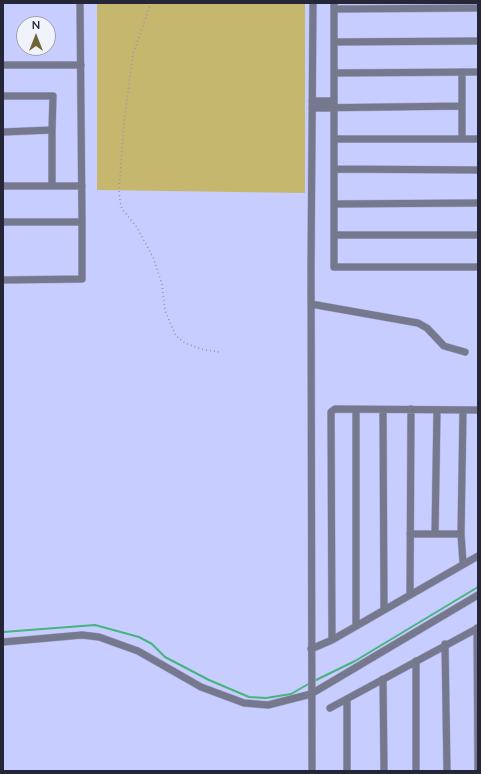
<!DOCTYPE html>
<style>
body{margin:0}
#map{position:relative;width:481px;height:774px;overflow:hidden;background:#c7ceff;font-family:Lato,sans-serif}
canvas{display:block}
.frame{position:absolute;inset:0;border:4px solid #252739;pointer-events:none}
.north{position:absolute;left:16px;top:16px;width:40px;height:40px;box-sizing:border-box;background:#f0f2fc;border:1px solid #9fa1ae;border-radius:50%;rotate:0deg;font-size:11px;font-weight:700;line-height:16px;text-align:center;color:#252739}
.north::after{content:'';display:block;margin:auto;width:14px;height:18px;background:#6f6532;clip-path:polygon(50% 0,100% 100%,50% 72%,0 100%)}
</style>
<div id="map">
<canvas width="481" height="774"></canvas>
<div class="frame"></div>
<div class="north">N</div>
</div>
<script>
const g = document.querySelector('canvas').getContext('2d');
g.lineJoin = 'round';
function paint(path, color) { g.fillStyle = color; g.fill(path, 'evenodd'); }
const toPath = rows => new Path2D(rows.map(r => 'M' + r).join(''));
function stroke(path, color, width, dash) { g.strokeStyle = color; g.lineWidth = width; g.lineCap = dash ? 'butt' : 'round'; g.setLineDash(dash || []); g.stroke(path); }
const green = toPath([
 [97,3,305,3,305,193,97,190]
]);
const stream = toPath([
 [3,632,95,625,139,637,152,644,165,657,209,680,249,697,266,698,291,694,310,683],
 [314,681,355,661,478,587]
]);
const path = toPath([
 [151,3,133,54,124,123,119,191,120,201,122,209,136,226,153,257,162,284,165,311,176,336,185,343,201,349,219,352]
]);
const minor = toPath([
 [334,3,334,267,478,267],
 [334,9,478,8],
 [334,42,478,41],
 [3,65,81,65],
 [462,72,462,139],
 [334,73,478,72],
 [3,96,53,96,52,130],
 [312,101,334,101],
 [312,108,462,106],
 [3,132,52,130,52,186],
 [334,139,478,139],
 [334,169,478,170],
 [3,186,82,186],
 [334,204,478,203],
 [3,222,82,222,80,3],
 [334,235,478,235],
 [3,280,82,279,82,222],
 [311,304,418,323,427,328,444,346,465,352],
 [383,410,384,610],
 [463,411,461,534,463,563],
 [410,534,461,534],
 [435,534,437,410],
 [410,594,411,409],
 [356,624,356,410],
 [477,628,478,771],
 [332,640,331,412,335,409,478,410],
 [3,642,82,635,99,637,138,651,201,687,244,703,268,705,311,694,478,595],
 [445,644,447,771],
 [311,649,332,640,478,556],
 [416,661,416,771],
 [383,679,384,771],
 [347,700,347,771],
 [330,708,478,628],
 [312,771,311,267,313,3]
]);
paint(green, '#c6b76f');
stroke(stream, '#46b47c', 2);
stroke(minor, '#a7add7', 8);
stroke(path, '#8f94ba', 1.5, [1, 3]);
stroke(minor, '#76798d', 7);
</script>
